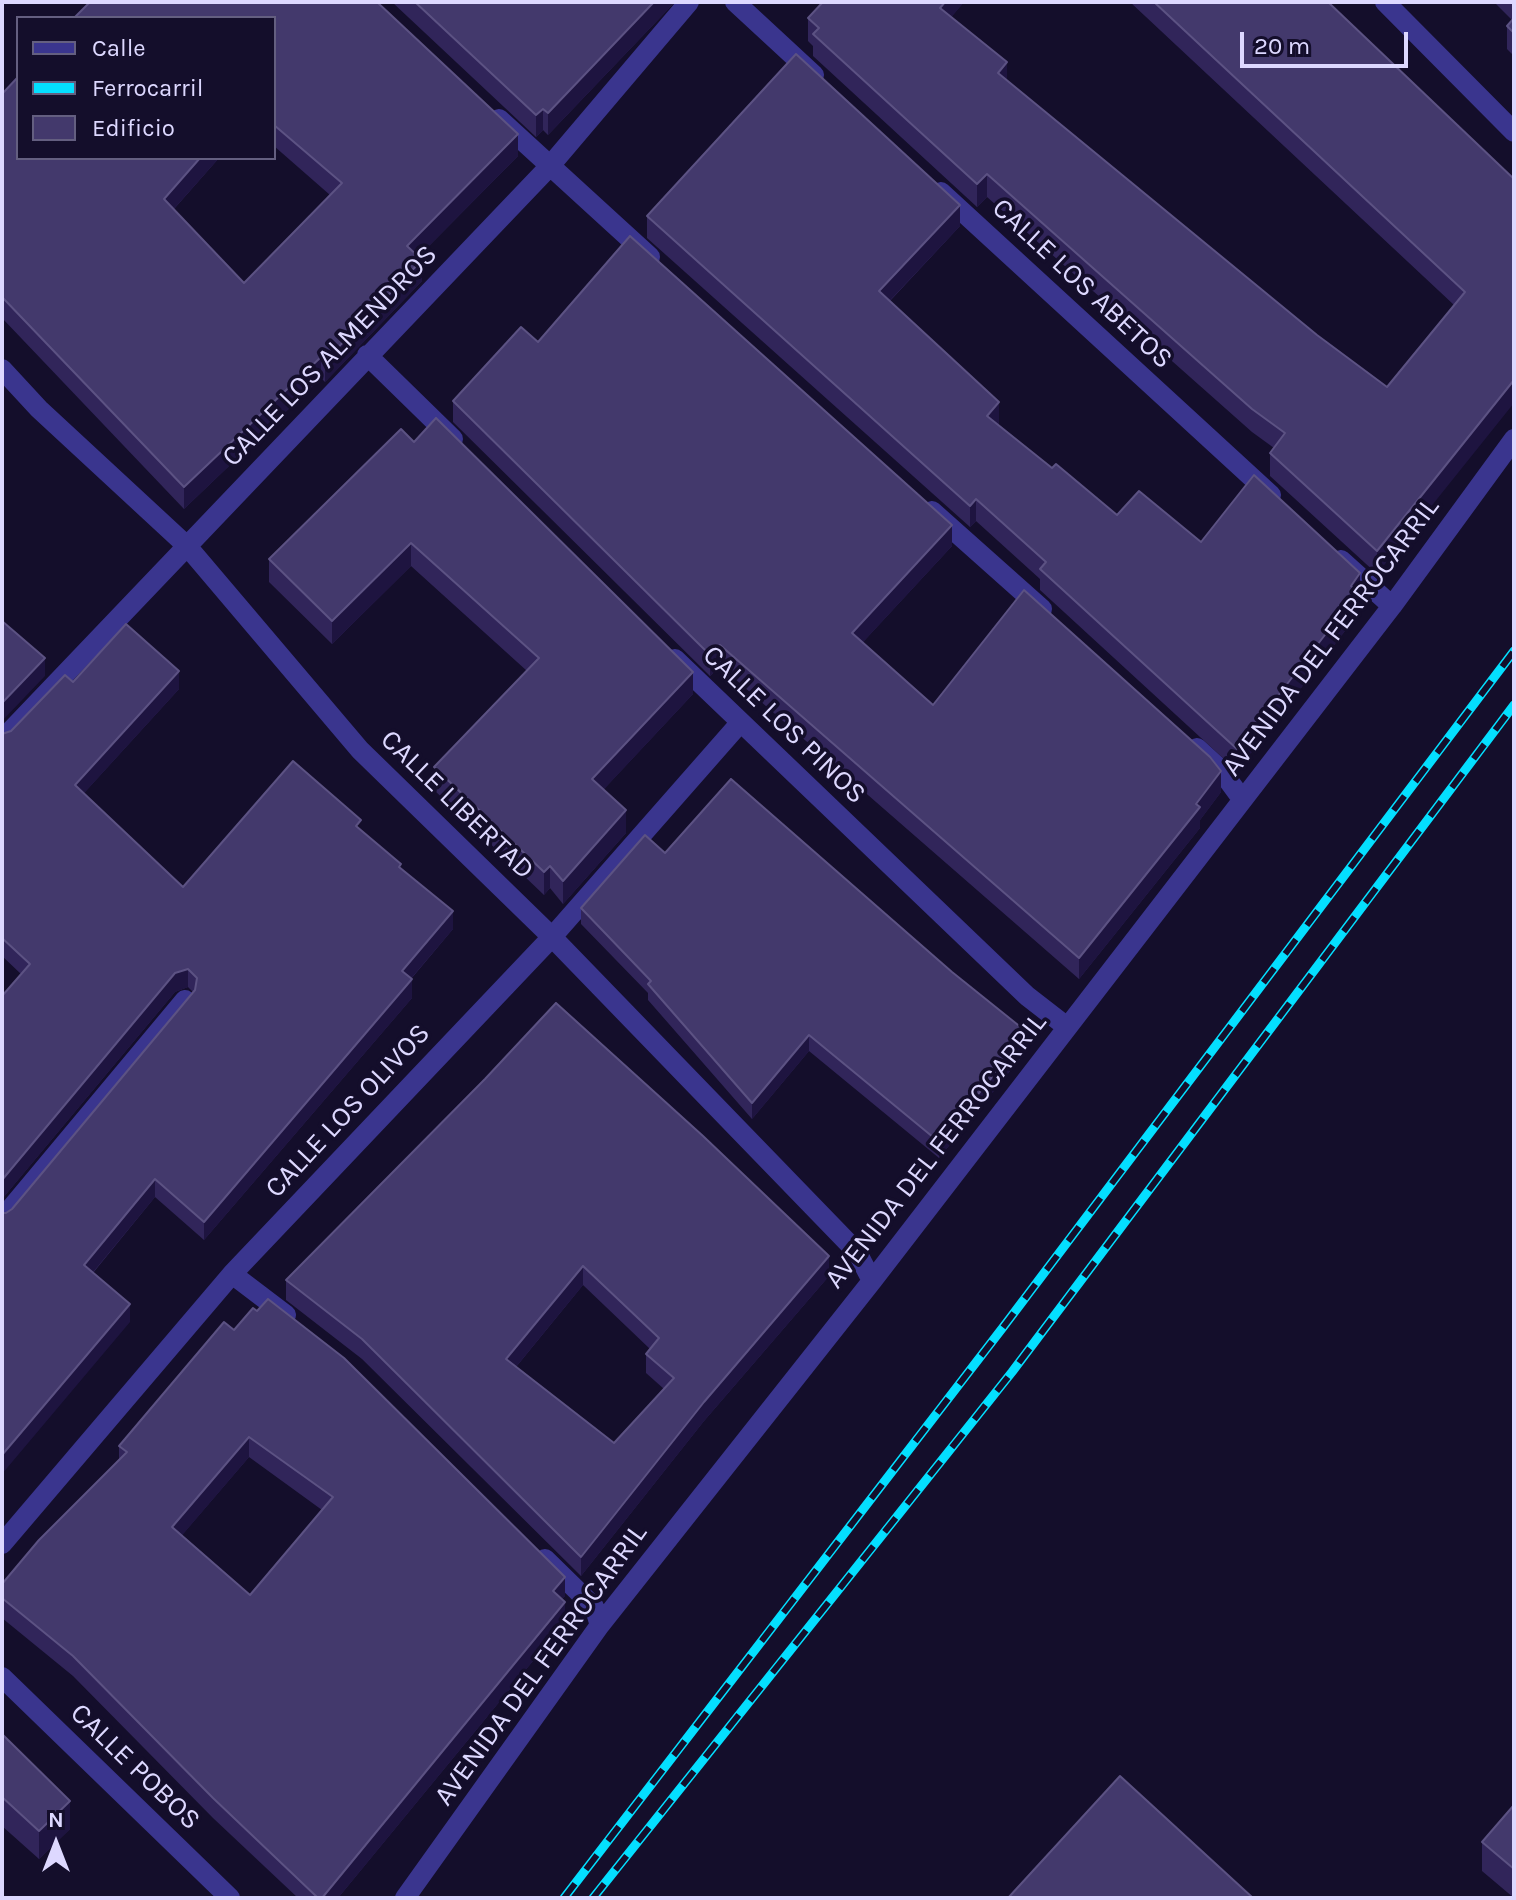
<!DOCTYPE html>
<style>
body{margin:0}
#map{position:relative;width:1516px;height:1900px;overflow:hidden;background:#140e2b;font-family:Karla,sans-serif}
canvas{display:block}
.frame{position:absolute;inset:0;border:4px solid #ddd8ff;pointer-events:none}
.legend{position:absolute;left:16px;top:16px;width:260px;height:144px;box-sizing:border-box;background:#140e2b;border:2px solid #645f80;margin:0;padding:10px 14px;list-style:none;font-size:24px;color:#ddd8ff}
.legend li{display:flex;align-items:center;gap:16px;height:40px}
.legend b{width:40px;border:2px solid #645f80}
.north{position:absolute;left:16px;top:1804px;width:80px;height:80px;-webkit-text-stroke:6px #140e2b;paint-order:stroke;rotate:0deg;font-size:22px;font-weight:700;line-height:32px;text-align:center;color:#ddd8ff}
.north::after{content:'';display:block;margin:auto;width:28px;height:36px;background:#ddd8ff;clip-path:polygon(50% 0,100% 100%,50% 72%,0 100%)}
.scale{position:absolute;left:1240px;top:32px;width:168px;height:36px;box-sizing:border-box;border:4px solid #ddd8ff;border-top:0;padding-left:10px;font-size:24px;line-height:28px;white-space:nowrap;color:#ddd8ff;-webkit-text-stroke:6px #140e2b;paint-order:stroke}
</style>
<div id="map">
<canvas width="1516" height="1900"></canvas>
<div class="frame"></div>
<ul class="legend">
<li><b style="height:10px;background:#3a358e"></b>Calle</li>
<li><b style="height:10px;background:#04dfff"></b>Ferrocarril</li>
<li><b style="height:22px;background:#43396c"></b>Edificio</li>
</ul>
<div class="north">N</div>
<div class="scale">20 m</div>
</div>
<script>
const g = document.querySelector('canvas').getContext('2d');
g.lineJoin = 'round';
const toPath = rows => new Path2D(rows.map(r => 'M' + r).join(''));
function stroke(path, color, width, dash) { g.strokeStyle = color; g.lineWidth = width; g.lineCap = dash ? 'butt' : 'round'; g.setLineDash(dash || []); g.stroke(path); }
function paint(path, color) { g.fillStyle = color; g.fill(path, 'evenodd'); }
function label(font, color, halo, rows, align = 'center') {
  g.font = font + ' Karla,sans-serif'; g.lineWidth = 7; g.setLineDash([]); g.textBaseline = 'middle'; g.strokeStyle = halo; g.fillStyle = color; for (const [text, x, y, turn = 0] of rows) {
    g.save(); g.translate(x, y); g.rotate((+turn || 0) * Math.PI / 180); g.textAlign = isNaN(turn) ? turn : align; if (halo) g.strokeText(text, 0, 0); g.fillText(text, 0, 0); g.restore();
  }
}
const minor = toPath([
 [735,2,814,75],
 [1385,2,1514,132],
 [499,119,650,257],
 [941,192,1271,495],
 [367,355,453,439],
 [2,369,39,409,187,546,360,750,552,937,857,1252,872,1281],
 [932,511,1042,609],
 [1341,560,1392,606],
 [675,659,1027,996,1067,1027],
 [2,740,549,167,689,2],
 [1197,748,1220,769,1242,799],
 [2,1219,185,1000],
 [232,1274,286,1315],
 [2,1544,232,1274,552,937,740,723],
 [545,1559,594,1607,600,1625],
 [2,1677,230,1898],
 [405,1898,600,1625,872,1281,1392,606,1514,439]
]);
const rail = toPath([
 [564,1898,1004,1326,1514,651],
 [593,1898,1012,1372,1514,705]
]);
const wall = toPath([
 [392,2,675,2,548,135,543,130,536,137],
 [823,2,964,2,951,17,1007,80,1317,335,1387,387,1454,305,1130,2,1328,2,1514,179,1377,574,1270,476,1270,453,1274,448,1252,432,987,197,977,207,813,56,813,46,808,41,808,18],
 [1494,2,1514,2,1514,56,1507,49,1507,26,1512,20],
 [274,18,518,156,418,257,422,281,325,382,321,378,184,509,2,318,2,94,219,158,174,209,244,283,330,195,274,146],
 [647,216,960,226,890,301,999,423,998,424,1052,468,1117,515,1360,595,1358,598,1358,614,1237,771,1040,590,1040,579,976,521,970,527,647,238],
 [538,342,952,546,863,642,933,705,1221,792,1200,820,1200,828,1079,979,720,666,710,676,453,422,453,401],
 [414,442,693,694,603,790,626,833,563,904,550,888,544,895,434,790,434,767,527,671,411,566,332,644,269,582,269,559],
 [73,682,179,689,84,793,183,887,361,830,401,869,453,929,411,979,412,998,204,1240,155,1197,93,1273,130,1322,6,1213,12,1209,193,992,188,987,175,992,2,1199,2,996,21,974,2,956,2,734,11,731],
 [665,853,1028,1049,939,1158,809,1051,752,1119,648,1000,648,993,581,924,581,908],
 [485,1079,829,1276,704,1421,581,1576,362,1359,286,1300,286,1280],
 [583,1285,650,1349,646,1354,646,1373,664,1389,614,1443,516,1367],
 [234,1330,565,1596,562,1599,565,1622,338,1898,298,1898,213,1818,73,1676,2,1618,2,1584,119,1459,119,1446],
 [249,1457,322,1510,250,1595,182,1535],
 [2,1734,70,1829,39,1859,2,1826],
 [1514,1805,1514,1898,1482,1871,1482,1842]
]);
const shadedWall = toPath([
 [654,2,675,2,548,135,548,113],
 [945,2,964,2,940,31,940,8],
 [1007,62,1007,85,998,73],
 [543,109,543,130,536,137,536,115],
 [518,134,518,156,407,268,407,246],
 [200,158,219,158,164,220,164,199],
 [987,174,987,197,977,207,977,184],
 [960,205,960,226,879,312,879,291],
 [422,260,422,281,325,382,325,361],
 [321,357,321,378,184,509,184,487],
 [1514,380,1514,403,1377,574,1377,551],
 [999,402,999,423,987,438,987,416],
 [976,499,976,521,970,527,970,506],
 [952,525,952,546,852,654,852,633],
 [411,543,411,566,332,644,332,621],
 [1360,573,1360,595,1358,598,1358,614,1237,771,1237,749,1351,586],
 [720,645,720,666,710,676,710,655],
 [45,658,45,676,2,721,2,703],
 [179,671,179,689,75,803,75,785],
 [693,672,693,694,592,802,592,779],
 [1221,771,1221,792,1200,820,1200,828,1079,979,1079,958],
 [626,810,626,833,563,904,563,881],
 [550,866,550,888,544,895,544,872],
 [453,911,453,929,402,989,402,971],
 [188,969,188,987,175,992,2,1199,2,1180,175,973],
 [412,979,412,998,204,1240,204,1222],
 [1028,1033,1028,1049,939,1158,939,1142],
 [809,1035,809,1051,752,1119,752,1103],
 [155,1179,155,1197,84,1283,84,1265],
 [829,1256,829,1276,704,1421,581,1576,581,1557,704,1402],
 [583,1266,583,1285,506,1379,506,1359],
 [130,1304,130,1322,2,1474,2,1455],
 [249,1437,249,1457,172,1547,172,1527],
 [565,1577,565,1596,553,1611,553,1591],
 [565,1602,565,1622,338,1898,322,1898],
 [70,1801,70,1829,39,1859,39,1831]
]);
const building = toPath([
 [90,2,377,2,518,134,407,246,422,260,325,361,321,357,184,487,2,297,2,94,18,77,18,158,200,158,164,199,244,283,342,183,274,125,274,18,74,18,90,2],
 [415,2,654,2,548,113,543,109,536,115,415,2],
 [823,2,945,2,940,8,1007,62,998,73,1317,335,1387,387,1465,292,1154,2,1328,2,1514,179,1514,380,1377,551,1270,453,1285,433,1252,409,987,174,977,184,813,34,819,28,808,18,823,2],
 [1514,18,1514,33,1507,26,1514,18],
 [796,54,960,205,879,291,999,402,987,416,1052,468,1056,464,1117,515,1139,491,1201,542,1254,475,1360,573,1351,586,1358,592,1237,749,1040,569,1046,562,976,499,970,506,647,216,796,54],
 [630,236,952,525,852,633,933,705,1024,590,1210,757,1221,771,1196,804,1200,807,1079,958,720,645,710,655,453,401,521,327,538,342,630,236],
 [436,418,693,672,592,779,626,810,563,881,550,866,544,872,434,767,539,658,411,543,332,621,269,559,401,429,414,442,436,418],
 [2,621,45,658,2,703,2,621],
 [126,624,179,671,75,785,183,887,293,761,361,820,356,826,401,864,399,867,453,911,402,971,412,979,204,1222,155,1179,84,1265,130,1304,2,1455,2,1213,6,1213,12,1209,195,990,197,978,188,969,175,973,2,1180,2,996,30,964,2,938,2,734,11,731,65,675,73,682,126,624],
 [731,779,952,972,1028,1033,939,1142,809,1035,752,1103,648,984,651,981,581,908,645,835,665,853,731,779],
 [556,1003,703,1136,829,1256,704,1402,581,1557,362,1339,286,1280,485,1079,556,1003],
 [583,1266,659,1338,646,1354,674,1378,614,1443,506,1359,583,1266],
 [268,1299,344,1358,565,1577,553,1591,565,1602,322,1898,318,1898,213,1798,73,1656,2,1598,2,1584,39,1540,127,1452,119,1446,224,1322,234,1330,253,1308,257,1311,268,1299],
 [249,1437,333,1497,250,1595,172,1527,249,1437],
 [2,1734,70,1801,39,1831,2,1797,2,1734],
 [1120,1776,1253,1898,1008,1898,1120,1776],
 [1514,1805,1514,1869,1482,1842,1514,1805]
]);
const streetNames = [
 ["CALLE LOS ABETOS",1082,284,43],
 ["CALLE LOS ALMENDROS",330,356,-46],
 ["AVENIDA DEL FERROCARRIL",1331,637,-53],
 ["CALLE LOS PINOS",784,725,44],
 ["CALLE LIBERTAD",457,805,44],
 ["CALLE LOS OLIVOS",348,1111,-47],
 ["AVENIDA DEL FERROCARRIL",936,1151,-52],
 ["AVENIDA DEL FERROCARRIL",541,1665,-54],
 ["CALLE POBOS",135,1767,44]
];
stroke(minor, '#3a358e', 20);
stroke(rail, '#04dfff', 9);
stroke(rail, '#140e2b', 6, [18]);
paint(wall, '#31255a');
paint(shadedWall, '#1e1440');
paint(building, '#43396c');
stroke(building, '#5c5283', 2);
label('28px', '#ddd8ff', '#140e2b', streetNames);
</script>
